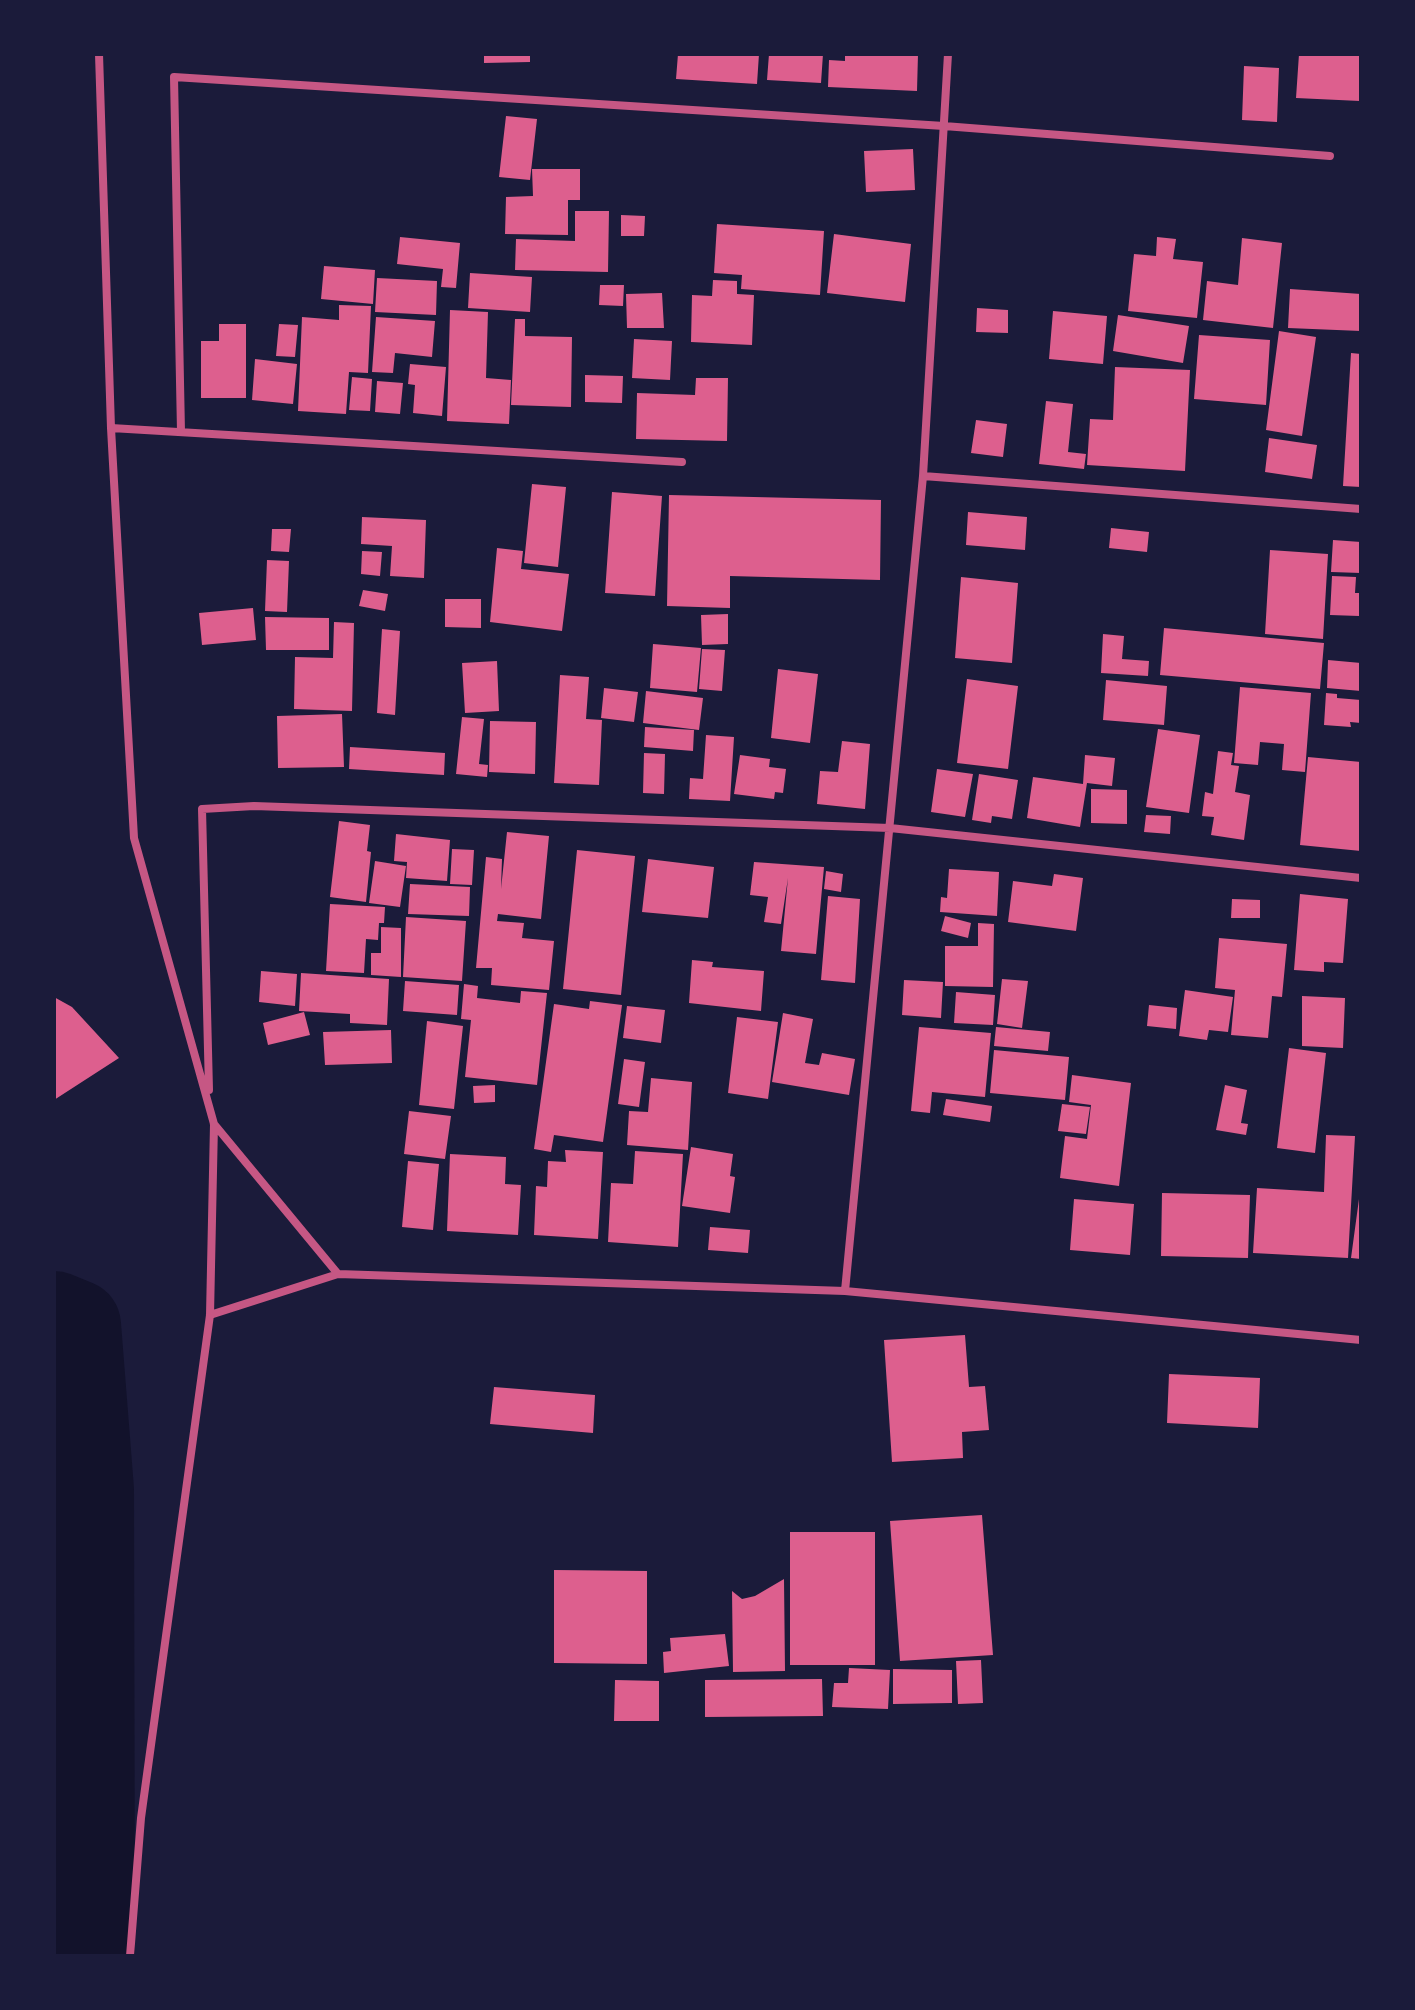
<!DOCTYPE html>
<style>
body{margin:0}
#map{position:relative;width:1415px;height:2010px;overflow:hidden;background:#1b1b3a;font-family:Montserrat,sans-serif}
canvas{display:block}
.frame{position:absolute;inset:0;border:56px solid #1b1b3a;pointer-events:none}
</style>
<div id="map">
<canvas width="1415" height="2010"></canvas>
<div class="frame"></div>
</div>
<script>
const g = document.querySelector('canvas').getContext('2d');
g.lineJoin = 'round';
const toPath = rows => new Path2D(rows.map(r => 'M' + r).join(''));
function stroke(path, color, width, dash) { g.strokeStyle = color; g.lineWidth = width; g.lineCap = dash ? 'butt' : 'round'; g.setLineDash(dash || []); g.stroke(path); }
function paint(path, color) { g.fillStyle = color; g.fill(path, 'evenodd'); }
const river = toPath([
 [54,1316,76,1325,89,1490,90,1956]
]);
const building = toPath([
 [484,54,530,54,530,62,484,63],
 [678,54,759,54,757,84,676,79],
 [769,54,823,54,821,83,767,80],
 [845,54,918,54,917,91,828,87,829,60,845,61],
 [1299,54,1361,54,1360,101,1296,98],
 [1244,66,1279,68,1277,122,1242,120],
 [506,116,537,119,530,180,499,177],
 [913,149,915,190,866,192,864,151],
 [532,169,580,169,580,200,568,200,568,235,505,234,506,197,533,196],
 [575,211,609,211,608,272,515,270,516,239,575,241],
 [621,215,645,216,644,236,621,236],
 [717,224,824,231,820,295,741,289,742,275,714,273],
 [834,234,911,244,905,302,827,293],
 [400,237,460,243,456,288,441,287,443,269,397,264],
 [1157,237,1176,239,1173,259,1203,262,1197,318,1128,311,1134,254,1156,256],
 [1242,238,1282,243,1273,328,1203,320,1207,281,1238,285],
 [324,266,375,270,373,304,321,299],
 [470,273,532,277,530,312,468,308],
 [377,278,437,281,436,315,375,312],
 [713,280,737,281,737,294,754,295,752,345,691,342,692,295,712,296],
 [600,285,624,285,623,306,599,305],
 [1290,289,1361,294,1361,331,1288,328],
 [662,293,664,328,627,328,626,294],
 [339,305,371,306,368,373,349,372,346,414,298,411,302,317,339,320],
 [977,308,1008,310,1008,333,976,332],
 [450,310,488,312,486,378,511,380,509,424,447,421],
 [1053,311,1107,316,1103,364,1049,359],
 [1118,315,1189,326,1183,363,1113,351],
 [376,317,435,321,432,357,395,353,393,373,372,372],
 [515,319,525,319,525,336,572,337,571,407,511,405],
 [219,324,246,324,246,398,201,398,201,341,219,341],
 [279,324,298,325,295,357,276,356],
 [1279,331,1316,337,1302,436,1266,430],
 [1199,335,1270,340,1266,405,1194,399],
 [634,339,672,341,670,380,632,378],
 [1351,353,1361,354,1361,487,1343,486],
 [255,359,297,364,293,404,252,400],
 [410,364,446,367,442,416,413,413,415,385,408,384],
 [1115,367,1190,370,1185,471,1087,465,1090,419,1113,420],
 [585,375,623,376,622,403,585,402],
 [352,377,372,379,370,411,349,410],
 [696,378,728,378,727,441,636,439,637,393,695,395],
 [377,381,403,383,400,414,375,412],
 [1046,401,1073,404,1068,452,1086,454,1084,469,1039,464],
 [976,420,1007,424,1003,457,971,453],
 [1269,438,1317,445,1312,479,1265,472],
 [532,484,566,487,558,567,524,563],
 [612,492,662,496,655,596,605,593],
 [669,495,881,500,880,580,730,576,730,608,667,606],
 [968,512,1027,517,1025,550,966,545],
 [362,517,426,520,424,578,390,576,392,546,361,544],
 [1111,528,1149,532,1147,552,1109,548],
 [272,529,291,529,289,552,271,551],
 [1333,540,1361,542,1361,573,1331,572],
 [497,548,523,551,521,569,569,574,562,631,490,622],
 [1270,550,1328,554,1323,639,1265,634],
 [362,551,382,552,380,576,361,574],
 [267,560,289,561,287,612,265,611],
 [1332,576,1356,577,1355,593,1361,593,1359,616,1330,615],
 [961,577,1018,583,1012,663,955,658],
 [363,590,388,594,385,611,359,606],
 [445,599,481,599,481,628,445,627],
 [253,608,256,640,202,645,199,613],
 [728,614,728,644,702,645,701,615],
 [265,617,329,618,329,650,266,650],
 [334,622,354,623,352,711,294,709,295,657,333,658],
 [1164,628,1324,643,1320,689,1160,675],
 [382,629,400,631,395,715,377,713],
 [1103,634,1124,636,1122,659,1149,661,1148,676,1101,673],
 [653,644,701,648,697,692,650,688],
 [702,649,725,650,722,691,699,689],
 [1328,660,1361,663,1361,691,1327,688],
 [497,661,499,711,465,713,462,663],
 [778,669,818,674,810,743,771,738],
 [560,675,589,677,586,719,602,720,599,785,554,783],
 [967,679,1018,686,1008,769,957,763],
 [1106,680,1167,686,1164,725,1103,720],
 [1240,687,1311,693,1305,772,1282,770,1284,744,1260,742,1258,765,1234,763],
 [604,688,638,692,634,722,601,718],
 [646,691,703,698,699,730,643,723],
 [1326,693,1337,694,1337,698,1361,700,1361,723,1350,722,1351,727,1324,725],
 [342,714,344,767,278,768,277,716],
 [462,717,484,719,479,764,488,765,487,777,456,774],
 [490,721,536,722,535,774,489,772],
 [645,727,694,730,693,751,644,747],
 [1158,729,1200,735,1189,813,1146,807],
 [706,735,734,737,730,801,689,799,690,778,703,779],
 [842,741,870,744,865,809,817,804,820,771,838,772],
 [350,747,445,753,444,775,349,769],
 [1218,751,1233,753,1231,765,1239,766,1235,792,1250,795,1244,840,1211,835,1214,817,1202,816,1205,792,1213,794],
 [644,753,665,754,664,794,643,793],
 [740,755,770,759,769,767,786,769,783,793,775,792,774,799,734,794],
 [1085,755,1115,758,1112,786,1087,783,1080,827,1027,818,1033,777,1083,784],
 [1308,757,1361,762,1361,851,1300,845],
 [937,769,973,774,965,817,931,812],
 [979,774,1018,780,1012,819,992,816,991,823,972,820],
 [1091,789,1127,790,1127,824,1091,823],
 [1146,815,1171,816,1170,834,1144,832],
 [339,821,370,825,367,851,371,852,366,902,330,897],
 [507,832,549,836,541,919,498,914,497,921,524,923,522,938,554,941,549,990,491,985,492,968,476,968,486,857,502,859,501,889],
 [396,834,450,840,447,881,406,878,407,862,394,861],
 [452,849,474,850,472,885,450,884],
 [577,850,635,856,621,995,563,989],
 [648,859,714,867,708,918,642,912],
 [375,861,406,866,400,907,369,903],
 [754,862,824,867,816,954,781,951,788,878,781,924,764,922,768,897,750,895],
 [949,869,999,872,997,916,940,912,941,897,947,898],
 [826,871,843,874,841,892,824,889],
 [1054,874,1083,878,1076,931,1008,922,1013,881,1052,886],
 [410,884,470,887,469,916,408,914],
 [1300,894,1348,899,1343,963,1324,962,1324,972,1294,970],
 [828,896,860,899,855,983,821,980],
 [1232,899,1260,900,1260,918,1231,918],
 [330,904,385,907,384,923,379,923,378,940,366,939,364,973,326,971],
 [945,916,971,923,968,938,941,931],
 [406,917,466,921,462,981,403,977],
 [978,923,994,924,993,987,945,986,945,946,978,946],
 [381,927,401,928,401,977,371,975,371,953,381,953],
 [1219,938,1287,944,1282,997,1272,996,1268,1038,1231,1035,1235,990,1215,988],
 [692,960,713,962,712,967,764,971,761,1011,689,1003],
 [261,971,297,974,295,1006,259,1002],
 [301,973,389,979,387,1025,350,1023,350,1014,299,1011],
 [1002,979,1028,981,1022,1028,997,1024],
 [904,980,943,982,941,1018,902,1015],
 [405,981,459,985,457,1015,403,1011],
 [464,984,478,986,477,998,520,1003,521,991,547,993,537,1085,465,1077,471,1020,461,1019],
 [1185,990,1233,997,1228,1032,1209,1030,1207,1040,1179,1036],
 [956,992,995,995,993,1025,954,1023],
 [1302,996,1345,998,1343,1048,1302,1046],
 [54,997,72,1007,119,1058,54,1100],
 [590,1001,622,1005,603,1142,554,1135,551,1152,534,1149,554,1004,589,1009],
 [1149,1005,1177,1008,1176,1029,1147,1026],
 [627,1006,665,1010,661,1043,623,1038],
 [304,1012,310,1035,268,1045,263,1023],
 [783,1013,813,1019,805,1063,819,1065,822,1053,855,1059,849,1095,772,1082],
 [737,1017,778,1022,768,1099,728,1093],
 [427,1021,463,1026,454,1109,419,1105],
 [919,1027,991,1033,985,1097,932,1092,930,1113,911,1111],
 [996,1027,1050,1032,1048,1051,994,1046],
 [391,1030,392,1063,325,1065,323,1032],
 [1289,1048,1326,1053,1315,1153,1277,1148],
 [994,1050,1069,1057,1065,1100,990,1093],
 [624,1059,645,1062,639,1107,618,1104],
 [1072,1075,1131,1083,1119,1186,1060,1178,1065,1136,1087,1139,1091,1105,1069,1102],
 [651,1078,692,1082,688,1150,627,1145,629,1111,648,1112],
 [495,1085,495,1102,474,1103,473,1086],
 [1225,1085,1247,1090,1241,1123,1248,1124,1246,1135,1216,1130],
 [946,1099,992,1106,990,1122,943,1115],
 [1062,1104,1090,1107,1086,1134,1058,1131],
 [409,1111,451,1116,445,1159,404,1154],
 [1326,1135,1355,1136,1348,1258,1253,1253,1257,1188,1324,1192],
 [691,1147,733,1154,730,1176,735,1177,730,1213,682,1206],
 [565,1150,603,1152,598,1239,534,1235,536,1186,547,1187,548,1161,566,1162],
 [635,1151,683,1154,678,1247,608,1242,611,1183,633,1184],
 [450,1154,506,1157,505,1184,521,1185,518,1235,447,1231],
 [408,1161,439,1164,433,1230,402,1227],
 [1162,1193,1250,1195,1248,1258,1161,1256],
 [1074,1199,1134,1204,1130,1255,1070,1250],
 [1359,1199,1361,1199,1361,1259,1351,1258],
 [710,1227,750,1230,748,1253,708,1250],
 [965,1335,969,1387,985,1386,989,1430,962,1432,963,1458,892,1462,884,1340],
 [1169,1374,1260,1378,1258,1428,1167,1423],
 [494,1387,595,1395,593,1433,490,1424],
 [982,1515,993,1655,900,1661,890,1521],
 [790,1532,875,1532,875,1665,790,1665],
 [554,1570,647,1571,647,1664,554,1663],
 [784,1579,785,1671,733,1672,732,1591,742,1599,755,1596],
 [725,1634,729,1666,664,1673,663,1652,671,1651,670,1638],
 [981,1660,983,1703,958,1704,956,1661],
 [849,1668,890,1670,888,1709,832,1707,834,1683,848,1683],
 [893,1669,952,1670,952,1703,893,1704],
 [822,1679,823,1716,705,1717,705,1680],
 [615,1680,659,1681,659,1721,614,1721]
]);
const minor = toPath([
 [99,54,111,428,134,838,214,1124,210,1315,141,1818,130,1956],
 [111,428,682,462],
 [181,432,174,77,944,126,1330,156],
 [923,476,1361,509],
 [209,1090,202,809,254,806,890,828,1361,878],
 [214,1124,338,1274],
 [845,1291,923,476,948,54],
 [210,1315,338,1274,845,1291,1361,1340]
]);
stroke(river, '#12122b', 90);
paint(building, '#dd5f8e');
stroke(minor, '#c65784', 8);
</script>
